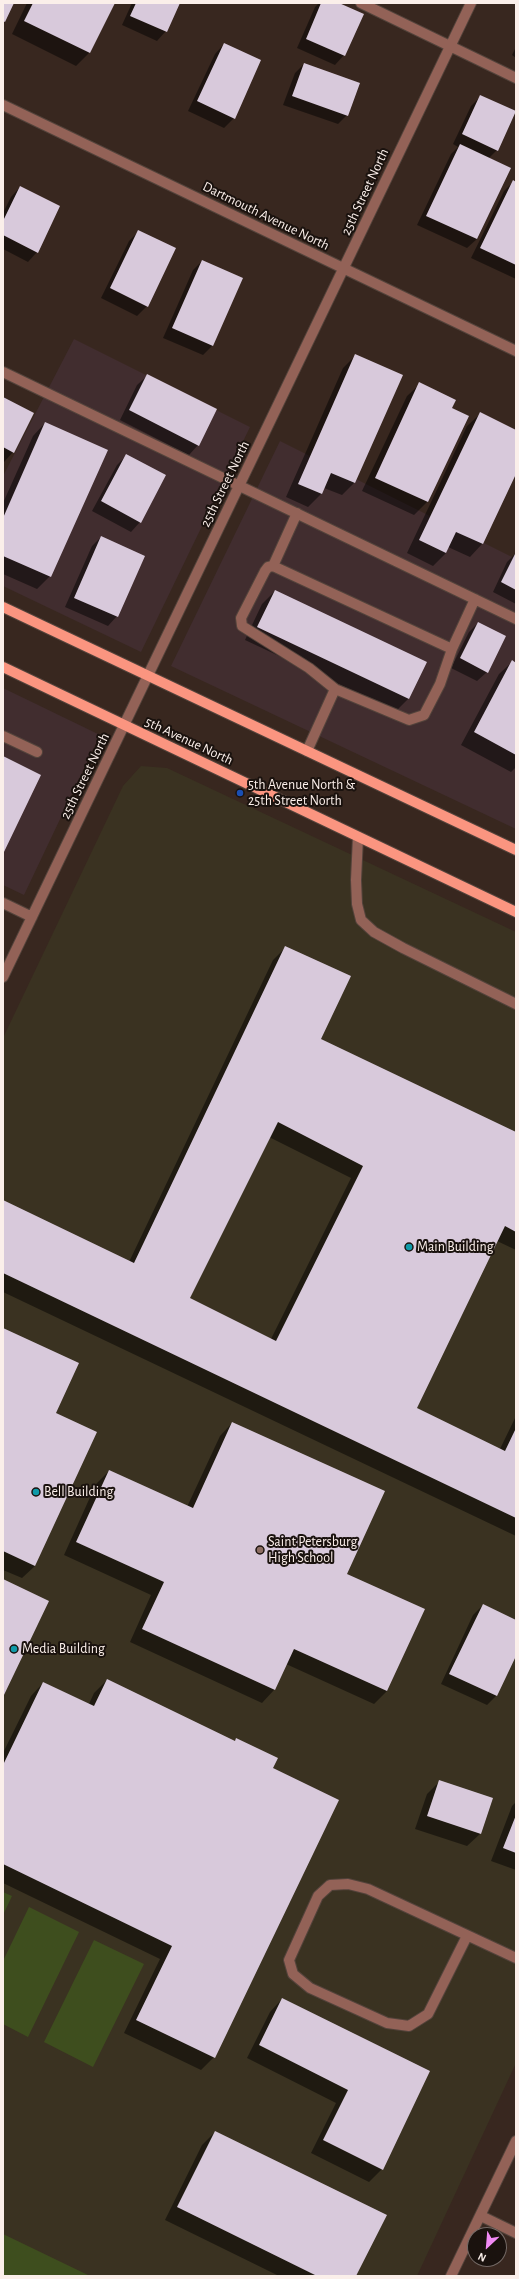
<!DOCTYPE html>
<style>
body{margin:0}
#map{position:relative;width:519px;height:2279px;overflow:hidden;background:#38271f;font-family:"Alegreya Sans",sans-serif}
canvas{display:block}
.frame{position:absolute;inset:0;border:4px solid #fbefea;pointer-events:none}
.north{position:absolute;left:467px;top:2227px;width:40px;height:40px;box-sizing:border-box;background:#1a120e;border:1px solid #746a66;border-radius:50%;rotate:206deg;font-size:11px;font-weight:700;line-height:16px;text-align:center;color:#fbefea}
.north::after{content:'';display:block;margin:auto;width:14px;height:18px;background:#f18af4;clip-path:polygon(50% 0,100% 100%,50% 72%,0 100%)}
</style>
<div id="map">
<canvas width="519" height="2279"></canvas>
<div class="frame"></div>
<div class="north">N</div>
</div>
<script>
const g = document.querySelector('canvas').getContext('2d');
g.lineJoin = 'round';
function paint(path, color) { g.fillStyle = color; g.fill(path, 'evenodd'); }
const toPath = rows => new Path2D(rows.map(r => 'M' + r).join(''));
function stroke(path, color, width, dash) { g.strokeStyle = color; g.lineWidth = width; g.lineCap = dash ? 'butt' : 'round'; g.setLineDash(dash || []); g.stroke(path); }
function label(font, color, halo, rows, align = 'center') {
  g.font = font + ' "Alegreya Sans",sans-serif'; g.lineWidth = 4; g.setLineDash([]); g.textBaseline = 'middle'; g.strokeStyle = halo; g.fillStyle = color; for (const [text, x, y, turn = 0] of rows) {
    g.save(); g.translate(x, y); g.rotate((+turn || 0) * Math.PI / 180); g.textAlign = isNaN(turn) ? turn : align; if (halo) g.strokeText(text, 0, 0); g.fillText(text, 0, 0); g.restore();
  }
}
const commercial = toPath([
 [74,339,250,427,141,652,3,586,3,476],
 [280,441,516,559,516,829,171,666],
 [3,688,100,735,24,895,3,885]
]);
const education = toPath([
 [141,766,167,768,516,932,516,2063,417,2276,3,2276,3,1038,123,786]
]);
const green = toPath([
 [3,1892,12,1896,3,1915],
 [29,1907,79,1932,28,2037,3,2024,3,1961],
 [94,1940,144,1964,93,2067,44,2042],
 [3,2234,90,2276,3,2276]
]);
const shadow = toPath([
 [27,3,114,3,89,53,76,66,12,34],
 [132,3,179,3,166,31,157,41,122,25],
 [319,3,337,3,344,55,335,65,297,48,315,7],
 [224,44,234,118,224,128,188,111,215,54],
 [516,47,516,58,512,55],
 [304,64,347,115,338,124,283,105,295,73],
 [481,96,497,150,489,158,510,168,477,239,467,248,417,225,451,154,458,147,453,144,471,106],
 [513,182,516,183,516,279,471,258,504,191],
 [20,187,37,252,28,262,3,249,3,213,11,197],
 [139,231,147,306,137,316,101,298,129,241],
 [202,261,242,279,212,346,203,355,163,338,193,270],
 [356,355,354,483,342,495,324,488,321,494,308,507,286,497,343,368],
 [147,376,198,445,189,455,120,420,137,385],
 [420,384,451,408,468,416,427,502,414,515,362,491,407,396],
 [3,398,13,452,4,462,3,461],
 [480,414,516,431,516,472,482,544,470,557,448,547,446,553,433,566,407,553,467,426],
 [45,423,50,576,37,589,3,574,3,503,33,436],
 [127,455,140,522,131,532,92,511,117,465],
 [101,537,117,616,108,626,65,607,92,546],
 [516,553,516,604,493,592,507,562],
 [275,591,409,698,396,711,245,640,262,604],
 [478,623,487,672,477,681,451,668,469,632],
 [512,662,516,664,516,767,511,772,461,745,499,674],
 [286,947,319,1039,516,1133,516,1250,497,1241,416,1408,500,1449,516,1416,516,1536,3,1292,3,1202,129,1262,273,960],
 [269,1137,351,1178,271,1339,189,1299],
 [3,1329,35,1566,22,1578,3,1570],
 [232,1423,346,1574,387,1691,374,1704,286,1664,274,1690,262,1703,130,1642,151,1595,64,1555,96,1484,109,1471,187,1507,220,1436],
 [483,1605,516,1621,516,1654,496,1696,487,1705,441,1684,473,1615],
 [107,1680,234,1742,237,1739,272,1769,214,2057,201,2070,124,2033,160,1959,3,1883,3,1753,31,1696,43,1683,89,1704,94,1693],
 [440,1781,480,1834,467,1846,415,1829,427,1794],
 [516,1802,516,1870,491,1861,512,1806],
 [282,1999,429,2072,382,2169,369,2182,311,2153,336,2103,247,2058,270,2012],
 [215,2132,355,2276,279,2276,165,2220,202,2145]
]);
const building = toPath([
 [3,3,14,3,5,22,3,21],
 [33,3,115,3,90,53,24,21],
 [136,3,180,3,167,32,130,16],
 [321,3,339,3,364,14,345,56,306,39],
 [224,43,261,60,235,119,197,101],
 [304,63,360,83,348,116,292,96],
 [480,95,516,111,498,151,462,134],
 [460,144,511,168,477,239,426,216],
 [513,180,516,182,516,265,480,248],
 [20,186,60,206,38,253,3,235,3,221],
 [138,230,176,248,148,307,110,288],
 [202,260,243,278,213,346,172,328],
 [355,354,403,375,355,483,331,473,322,494,298,484],
 [147,374,217,409,199,446,129,410],
 [419,382,456,400,452,408,469,416,428,502,375,478],
 [3,397,34,413,14,453,3,447],
 [480,412,516,430,516,474,483,544,456,532,446,553,419,540],
 [45,422,108,450,51,577,3,556,3,518],
 [126,454,166,475,141,523,101,501],
 [101,536,145,556,118,617,74,598],
 [516,552,516,590,501,582],
 [275,590,427,662,409,699,257,627],
 [478,622,506,636,488,673,460,658],
 [512,660,516,663,516,755,474,732],
 [3,756,41,775,3,854],
 [285,946,351,976,321,1039,516,1132,516,1232,505,1226,417,1408,505,1451,516,1428,516,1518,3,1273,3,1200,134,1263],
 [278,1122,363,1166,276,1341,190,1298],
 [3,1328,79,1363,56,1413,97,1432,35,1566,3,1551],
 [232,1422,385,1491,347,1574,425,1609,387,1691,294,1649,275,1690,142,1629,164,1582,76,1542,109,1470,193,1508],
 [3,1579,49,1601,3,1697],
 [483,1604,516,1620,516,1656,497,1696,449,1674],
 [107,1679,235,1741,236,1738,278,1758,273,1768,339,1800,215,2058,136,2020,172,1946,3,1864,3,1765,43,1682,94,1706],
 [439,1780,493,1798,481,1834,427,1816],
 [516,1815,516,1853,503,1848],
 [282,1998,430,2071,383,2170,323,2140,348,2090,259,2045],
 [215,2131,387,2215,356,2276,317,2276,177,2207]
]);
const minor = toPath([
 [361,3,516,78],
 [3,105,516,351],
 [3,372,516,619],
 [273,566,452,649,440,684,424,715,409,720,335,689,309,668,242,626,241,618,265,571,268,567,273,566],
 [273,566,297,513],
 [452,649,475,599],
 [3,736,37,752],
 [307,751,335,689],
 [358,837,356,880,357,904,361,920,374,932,403,948,516,1004],
 [3,903,32,917],
 [3,977,471,3],
 [467,1936,428,2014,409,2026,387,2023,310,1988,293,1974,289,1960,318,1896,330,1885,348,1884,368,1889,516,1958],
 [481,2216,516,2233],
 [451,2276,516,2141]
]);
const major = toPath([
 [3,607,516,850],
 [3,667,516,912]
]);
const markers = [
 [240,793,4,"#1a4fb4"],
 [409,1247,4,"#0f9aa8"],
 [36,1492,4,"#0f9aa8"],
 [260,1550,4,"#8d6e63"],
 [14,1649,4,"#0f9aa8"]
];
const streetNames = [
 ["25th Street North",365,192,-65],
 ["Dartmouth Avenue North",266,216,26],
 ["25th Street North",225,484,-64],
 ["5th Avenue North",189,741,25],
 ["25th Street North",85,776,-64]
];
const poiNames = [
 ["5th Avenue North &",248,785],
 ["25th Street North",248,801],
 ["Main Building",417,1247],
 ["Bell Building",44,1492],
 ["Saint Petersburg",268,1542],
 ["High School",268,1558],
 ["Media Building",22,1649]
];
paint(commercial, '#412d2f');
paint(education, '#3a3221');
paint(green, '#3e4e1e');
paint(shadow, '#0007');
paint(building, '#d8c9db');
stroke(minor, '#53433b', 12);
stroke(major, '#53433b', 12);
stroke(minor, '#936257', 10);
stroke(major, '#fb9580', 10);
for (const [x, y, r, color] of markers) { const dot = new Path2D(); dot.arc(x, y, r, 0, 2 * Math.PI); g.fillStyle = color; g.fill(dot); stroke(dot, '#1a120e', 1.5); }
label('14px', '#fbefea', '#1a120e', streetNames);
label('14px', '#fbefea', '#1a120e', poiNames, 'left');
</script>
